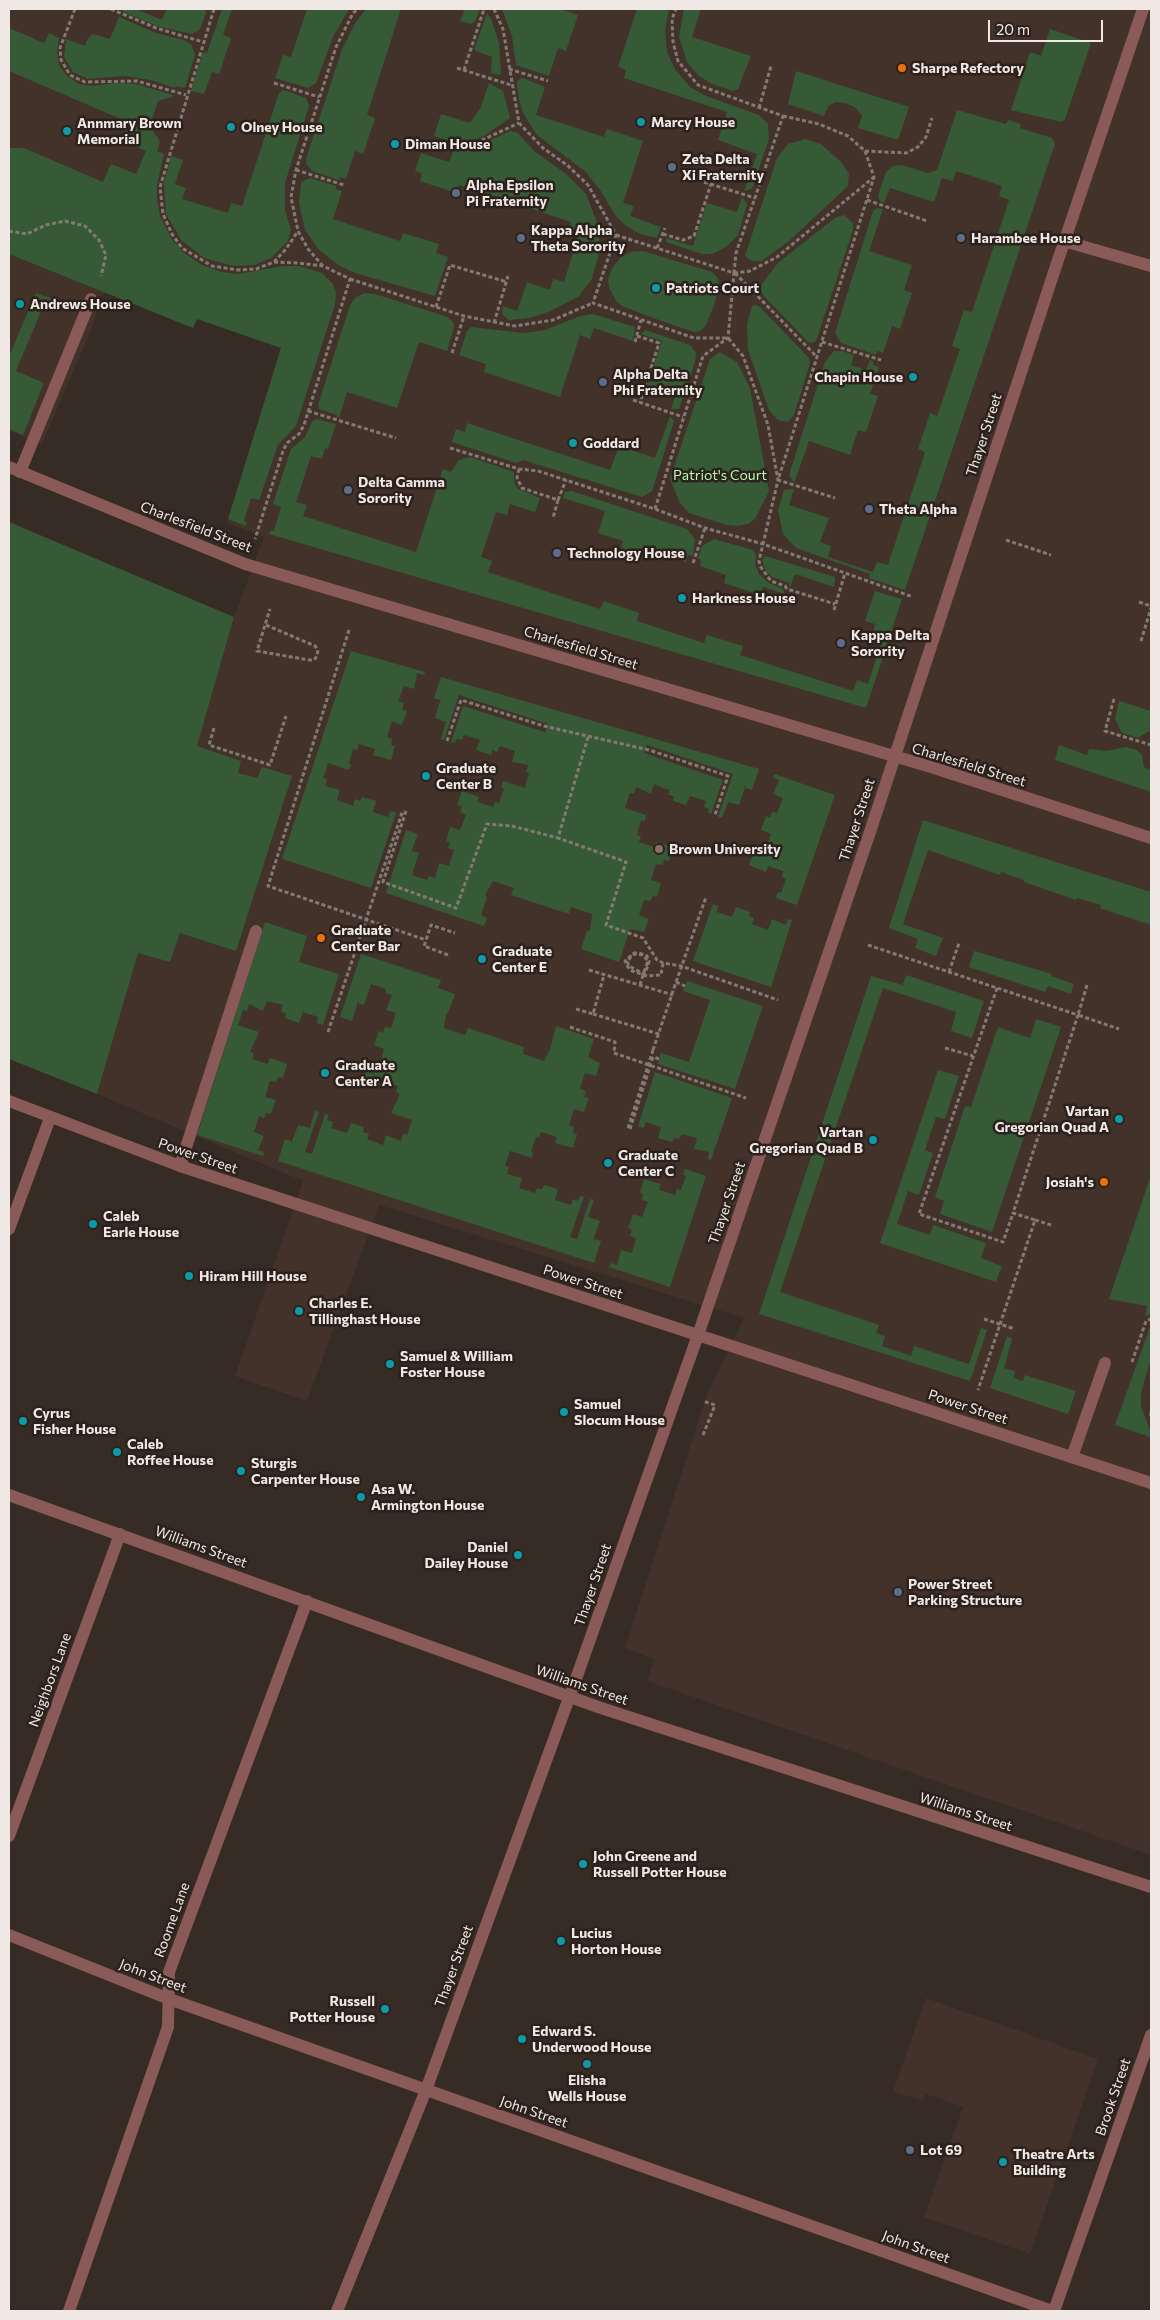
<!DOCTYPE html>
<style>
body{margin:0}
#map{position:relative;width:1160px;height:2320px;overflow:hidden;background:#362b25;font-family:Commissioner,sans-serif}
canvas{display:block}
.frame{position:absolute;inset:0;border:10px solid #efe8e4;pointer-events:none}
.scale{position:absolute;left:988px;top:20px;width:115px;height:22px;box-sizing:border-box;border:2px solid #efe8e4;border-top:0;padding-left:6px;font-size:15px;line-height:18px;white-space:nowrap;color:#efe8e4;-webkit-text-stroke:4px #2c211c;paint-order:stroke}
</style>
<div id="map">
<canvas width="1160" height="2320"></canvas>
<div class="frame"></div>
<div class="scale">20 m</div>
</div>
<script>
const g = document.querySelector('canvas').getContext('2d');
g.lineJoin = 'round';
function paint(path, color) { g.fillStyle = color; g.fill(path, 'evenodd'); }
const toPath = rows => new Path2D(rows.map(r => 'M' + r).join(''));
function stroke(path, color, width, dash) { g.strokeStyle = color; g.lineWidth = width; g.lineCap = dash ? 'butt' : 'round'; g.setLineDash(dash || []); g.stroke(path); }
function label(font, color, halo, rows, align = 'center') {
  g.font = font + ' Commissioner,sans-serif'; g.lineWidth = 5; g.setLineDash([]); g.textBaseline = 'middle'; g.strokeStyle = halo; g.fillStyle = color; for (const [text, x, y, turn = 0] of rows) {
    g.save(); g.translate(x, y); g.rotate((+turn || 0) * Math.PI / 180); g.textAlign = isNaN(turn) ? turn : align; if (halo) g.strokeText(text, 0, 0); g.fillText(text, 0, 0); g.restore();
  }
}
const built = toPath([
 [9,9,1151,9,1151,1855,647,1681,654,1659,625,1648,707,1394,744,1318,379,1205,307,1401,235,1376,303,1181,97,1094,234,617,264,537,227,523,281,348,197,319,193,328,110,293,104,293,89,335,42,444,9,431],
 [926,1998,1098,2059,1030,2254,924,2217,963,2107,926,2094,922,2101,893,2091]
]);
const green = toPath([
 [123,9,136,9,162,20,167,9,205,9,206,13,200,29,192,34,157,26,122,11],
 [222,9,232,9,223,35,231,38,219,74,212,72,204,94,191,91,203,52,207,53],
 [307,9,349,9,333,37,316,83,308,88,275,78,283,55,291,57],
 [366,9,401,9,367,115,375,118,363,154,355,151,346,179,340,177,339,180,312,171,307,165,306,159,342,49,356,22],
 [459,9,480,9,475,22,471,24,460,21,464,11],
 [502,9,560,9,578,15,566,51,558,48,549,76,516,65,512,36],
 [637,9,662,9,669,11,665,29,667,52,675,69,690,87,706,96,759,115,768,124,769,139,752,189,744,191,757,154,718,140,727,112,624,78,626,70,618,67],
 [684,9,701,9,692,37,751,56,738,89,733,91,712,84,699,76,687,62,679,37],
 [487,13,492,21,499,43,501,73,500,75,491,73,492,57,474,50],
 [119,17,156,33,184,40,191,44,195,55,185,88,176,86,175,88,151,80,124,76,88,79,73,72,64,57,66,39,85,46,87,40,93,34,110,39],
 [9,28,44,43,49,33,59,38,57,51,59,65,67,76,79,84,93,86,115,83,136,84,173,95,172,97,158,101,150,126,160,142,157,151,164,154,157,185,157,200,160,216,171,238,184,253,202,265,222,272,238,274,283,266,299,266,322,273,333,284,336,293,335,304,296,426,278,445,259,500,251,498,244,521,247,523,246,526,228,519,281,348,197,319,193,328,9,254,9,148,24,148,103,182,111,164,136,174,146,151,121,140,128,122,9,71],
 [1050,29,1091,43,1065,119,1062,122,1011,110,1030,52,1041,56],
 [796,71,909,107,898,140,858,128,862,116,856,108,846,103,837,102,829,105,824,116,788,104],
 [523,78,545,87,536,115,604,137,607,129,643,141,623,203,634,206,630,216,661,227,657,238,640,234,625,225,616,216,600,190,586,172,537,135,523,113,519,99,517,83,518,80],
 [489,83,503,91,510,118,484,136,462,145,434,136,441,114,470,123,481,107],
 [284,90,306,98,309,106,285,183,285,210,291,230,288,241,271,258,254,265,233,266,204,258,181,240,166,214,164,183,171,156,183,160,175,184,186,188,182,199,228,213,231,203,242,206,279,93],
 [957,110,1006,124,1008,120,1021,124,1020,128,1052,138,1055,144,905,590,869,578,870,574,796,548,783,534,778,510,784,490,794,489,789,505,829,518,820,542,831,546,828,557,873,572,877,562,888,565,925,452,918,449,930,413,937,416,960,349,952,346,964,310,972,312,1009,200,999,196,1002,186,956,171,953,181,942,178,934,202,890,188,884,203,880,201,878,196,886,172,893,166,902,165,928,173,937,170],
 [511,131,518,133,534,151,565,173,586,194,598,225,600,250,592,279,579,296,549,312,529,318,509,320,502,314,503,306,517,311,527,282,550,290,553,279,564,282,578,236,568,233,571,222,459,185,456,193,420,181,422,173,415,171,421,153,449,162,454,150,465,151],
 [805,139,821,144,841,162,849,174,848,186,789,241,762,261,752,261,745,256,777,158,788,144],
 [310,178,336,186,336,189,342,191,333,219,400,241,403,233,439,244,436,253,448,257,435,296,355,273,340,266,319,250,305,230,299,203,301,182],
 [742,197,747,204,738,235,726,247,712,254,702,254,666,242,666,238,693,246,707,203,737,212],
 [877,208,883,209,869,251,912,265,904,290,912,293,900,329,892,326,883,353,877,351,876,355,841,343,835,333,873,211],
 [844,215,853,223,853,230,816,341,812,343,808,342,763,295,759,288,778,263,836,217],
 [643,251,712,272,718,278,719,288,714,305,706,325,700,331,694,332,653,318,622,306,616,301,609,287,608,279,613,267,621,257,630,252],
 [36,293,53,299,45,302,16,371,44,383,23,435,9,429,9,356],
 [365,293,375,294,448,317,453,322,454,327,447,351,419,342,397,408,347,392,339,418,336,417,337,415,319,409,318,405,350,305,356,297],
 [755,305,759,306,809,358,810,363,794,415,787,422,778,420,769,410,748,350,747,324,752,306],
 [593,314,635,327,633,341,594,328,590,339,580,335,560,397,484,372,486,364,459,355,467,331,471,327,523,333,545,330,580,316],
 [645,330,690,345,696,353,695,362,679,409,671,409,676,395,650,386,646,397,644,396,662,341,641,334],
 [834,351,842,351,854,355,851,365,866,370,870,360,873,361,873,365,879,367,870,394,878,396,866,432,858,430,850,455,809,441,794,483,789,475,825,362],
 [720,352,737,362,750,388,769,491,755,519,748,524,737,526,727,525,689,513,680,503,670,479,710,359],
 [670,416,674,421,656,479,652,491,642,497,523,460,516,463,452,442,456,429,465,432,467,423,610,470,619,446,655,458],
 [316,419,336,424,328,449,325,448,322,459,311,456,296,502,307,505,303,516,416,552,443,469,451,472,459,460,470,457,514,472,514,482,518,489,540,498,535,512,510,504,507,515,496,512,481,557,492,561,488,572,600,609,604,601,639,613,637,621,704,643,707,635,743,646,740,655,853,691,857,680,868,684,883,638,872,635,875,624,865,621,875,591,902,599,866,708,269,534,271,530,274,531,281,507,273,504,291,449,305,437,312,422],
 [572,491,687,529,695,539,693,556,688,555,686,562,659,553,656,560,621,549,623,541,598,533,605,511,563,498,565,492],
 [9,522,234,617,197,746,241,761,238,773,257,778,262,767,292,776,236,951,180,933,170,962,138,953,97,1094,9,1059],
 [714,539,753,550,756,555,755,564,759,574,769,583,783,589,785,594,763,587,760,595,724,583,726,575,700,566,701,560,698,558,702,546],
 [765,556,835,577,834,587,795,574,790,587,789,586,789,583,772,577,766,571,762,560],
 [351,651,425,672,424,675,417,673,414,689,404,686,398,701,404,703,402,709,407,711,402,725,392,721,387,737,392,739,391,745,395,746,391,760,373,755,375,749,359,744,357,750,353,749,349,763,351,765,349,770,328,763,323,778,327,779,325,786,340,790,337,800,353,806,355,799,360,801,362,797,376,801,373,812,388,817,391,811,396,813,371,888,282,859],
 [441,677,759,769,752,790,746,788,746,785,739,805,728,802,722,818,718,817,733,774,647,745,644,753,723,780,711,814,708,813,709,809,704,807,706,801,690,796,686,805,673,801,674,796,668,795,670,788,668,790,654,784,651,794,636,787,634,794,630,793,625,808,646,815,645,821,641,820,637,835,641,836,639,842,654,847,656,842,674,847,669,861,664,860,663,865,656,864,651,880,661,883,657,897,653,895,650,901,644,900,639,915,649,919,644,932,630,929,619,962,581,949,587,931,590,930,592,914,571,907,569,914,511,895,514,888,493,881,485,895,487,898,481,915,487,918,484,926,386,893,406,830,418,834,411,853,413,851,419,853,412,875,427,880,429,876,435,878,439,863,449,866,454,850,448,848,450,842,446,841,450,827,460,830,466,815,460,812,462,806,457,805,462,791,479,797,477,802,493,807,495,802,499,803,504,789,501,787,503,781,525,788,529,773,526,772,528,765,512,762,515,751,500,746,497,752,492,750,491,755,476,750,480,740,464,735,462,740,456,739,455,743,451,742,463,706,545,732,548,724,459,695,444,740,441,739,446,722,435,718,441,698,439,700,434,698],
 [1119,701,1151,711,1151,730,1138,738,1122,733,1115,719],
 [1059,745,1087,755,1089,749,1107,751,1126,747,1137,750,1142,755,1144,767,1151,770,1151,792,1055,760],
 [774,774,835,795,797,905,776,898,778,892,781,893,786,879,782,877,783,871,768,866,766,872,749,865,754,852,758,853,760,847,766,849,771,834,761,830,766,816,770,818,772,812,777,813,783,798,773,794,779,780,773,778],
 [923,820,1151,892,1151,925,1100,908,1101,905,1077,898,1076,900,1024,882,1024,880,1001,872,1000,875,928,850,903,924,943,938,936,956,915,948,918,939,889,928],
 [713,904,718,906,717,912,732,917,736,907,750,912,749,916,754,918,752,924,768,930,772,919,786,925,788,919,792,920,771,987,693,961],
 [265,922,307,936,299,962,339,974,323,1025,317,1023,318,1017,303,1012,299,1023,285,1018,286,1013,281,1012,283,1005,267,1001,263,1011,249,1004,247,1011,243,1010,238,1025,259,1032,250,1052,254,1053,252,1059,268,1064,270,1058,287,1064,283,1078,278,1077,276,1082,270,1081,265,1097,276,1100,271,1114,266,1113,264,1118,259,1116,254,1132,264,1136,258,1150,264,1152,263,1156,197,1135],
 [974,951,1052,974,1051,976,1074,984,1071,994,1048,986,1045,992,969,967],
 [361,954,441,980,438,988,455,994,449,1011,446,1014,444,1028,465,1035,468,1028,524,1047,523,1054,544,1061,550,1049,556,1026,594,1039,588,1057,600,1063,596,1076,585,1073,580,1089,586,1091,584,1097,589,1098,584,1112,574,1109,569,1125,574,1127,573,1133,577,1134,573,1148,555,1143,557,1137,541,1132,539,1138,536,1137,531,1151,533,1152,532,1158,510,1151,505,1166,509,1167,507,1174,522,1178,519,1188,535,1193,537,1188,542,1189,544,1185,558,1189,555,1200,571,1205,573,1199,578,1201,580,1196,584,1197,570,1237,577,1239,590,1199,594,1200,588,1217,600,1221,593,1241,595,1239,601,1241,594,1263,278,1161,285,1139,291,1141,291,1144,298,1125,310,1128,315,1111,319,1112,305,1152,312,1154,325,1114,329,1116,327,1120,333,1122,331,1128,347,1133,351,1123,364,1127,363,1132,369,1134,367,1139,383,1145,386,1135,401,1141,403,1134,407,1135,412,1120,391,1113,400,1094,396,1092,398,1086,382,1081,380,1086,363,1081,367,1067,371,1069,374,1063,380,1064,384,1049,374,1045,379,1031,383,1033,385,1027,391,1028,396,1013,386,1010,392,995,386,993,386,989,371,984,364,1005,359,1004,358,1001,352,1021,340,1017],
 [906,975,984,1001,972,1038,951,1031,956,1012,883,988,780,1292,879,1325,876,1333,885,1336,882,1346,911,1356,914,1346,969,1364,981,1328,987,1330,970,1381,759,1314,871,976,903,985],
 [687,981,763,1006,735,1089,658,1064,661,1053,689,1062,710,1000,683,991],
 [1036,1019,1061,1027,992,1232,940,1214,944,1201,935,1197,965,1106,971,1107,998,1027,1030,1038],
 [938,1070,959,1076,945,1119,936,1117,925,1150,933,1153,919,1195,908,1191,897,1224,930,1235,933,1225,986,1243,981,1258,1002,1266,996,1282,880,1243],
 [655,1072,732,1098,711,1160,708,1159,709,1152,694,1149,697,1138,682,1134,679,1139,674,1138,672,1142,658,1138,661,1127,646,1122,644,1128,638,1126],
 [685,1169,706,1176,670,1287,609,1267,611,1263,617,1265,621,1250,632,1253,636,1238,630,1236,632,1230,628,1228,633,1214,642,1217,648,1202,642,1200,643,1194,640,1192,644,1179,661,1184,659,1190,675,1195,677,1189,681,1190,686,1176,683,1175],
 [1151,1175,1151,1314,1145,1316,1147,1306,1109,1299],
 [1151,1324,1151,1359,1141,1393,1141,1406,1151,1433,1150,1437,1115,1425],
 [1007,1336,1012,1339,1004,1368,1015,1371,1014,1378,1023,1381,1025,1375,1076,1391,1068,1414,990,1388]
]);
const path = toPath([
 [75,9,60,48,61,60,70,75,85,82,137,81,186,95],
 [111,9,156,28,203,42],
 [214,9,160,187,163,214,172,234,182,248,212,266,238,270,256,269,274,262,298,263,323,266,350,279,304,425,299,434,287,443,283,451,255,539],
 [494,9,503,29,519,123,543,148,567,165,588,185,616,235,593,303,694,338,728,338,743,356,768,425,778,480,763,544,913,597],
 [457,68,511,85],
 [509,69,548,81],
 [464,70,484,9],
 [274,83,319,97],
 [759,108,771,66],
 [783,116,819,124,848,136,865,151,874,177,778,480,835,498],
 [439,142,459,149,465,148,519,123],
 [865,151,906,153,918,147,926,137,932,118],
 [296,170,344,185],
 [704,182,755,198],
 [867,200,927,221],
 [9,231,27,234,46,225,65,221,85,226,99,240,106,255,101,276],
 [663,234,683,240,694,236,711,184],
 [616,235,734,273,736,253,783,116,698,85,678,61,673,42,672,19,676,9],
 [657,248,665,228],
 [274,262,286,249,298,231],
 [323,266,308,249,298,231,291,197,296,170,336,47,353,13,358,9],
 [734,273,750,271,777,257,874,177],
 [735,273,817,357],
 [350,279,464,316,515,326,553,320,593,303],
 [436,307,450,265,507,282],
 [494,323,508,276],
 [637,336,659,343,640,402],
 [635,342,641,320],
 [822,342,881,360],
 [452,353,464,316],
 [633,400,683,417],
 [308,411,396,438],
 [450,448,519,469,538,471,655,509,705,528,763,544,759,561,760,566,771,581,785,586,787,589,835,604],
 [519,469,517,478,522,488,558,500,553,518],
 [558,500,566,480],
 [655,509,703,356,728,338,734,273],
 [1006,540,1051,555],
 [693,563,705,528],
 [1139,602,1151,606],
 [834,610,845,573],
 [266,625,315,646,318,650,317,656,314,660,309,660,257,651,270,609],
 [349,630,268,886,426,940],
 [1141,641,1151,608],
 [1114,699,1105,731,1151,745],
 [214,728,209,745,270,765,286,716],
 [588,737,558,838,626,862,606,925,643,938,657,960,663,963,681,966,778,1000],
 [447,741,461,700,544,726,649,750,728,776,715,815],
 [406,811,383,882,456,908,487,824,512,826,558,838],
 [868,945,1078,1015,1013,1213,1035,1220,978,1390],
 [448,955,424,946,431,925,455,933],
 [589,970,673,995],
 [644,972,648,961,643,955,634,954,627,961,629,966,644,974,648,966,649,961,647,956,639,953,634,953,625,961,628,967,632,971,647,976,661,975,663,963],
 [949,972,959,943],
 [676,982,685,986],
 [1087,985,1078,1015,1119,1029],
 [997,988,919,1214,1003,1242,1013,1213],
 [576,1009,593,1014,604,975],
 [593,1014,659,1034],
 [570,1027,615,1042,614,1053,746,1098],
 [328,1032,403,810],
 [945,1048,973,1056],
 [653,1050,674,988],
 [630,1129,653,1057,659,1059],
 [1035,1220,1051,1225],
 [984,1319,1015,1329],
 [1132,1362,1146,1321,1151,1319],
 [1151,1412,1151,1416],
 [703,1435,715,1405,703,1401]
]);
const service = toPath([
 [20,472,91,299],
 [180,1166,256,931],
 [1072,1457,1105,1363]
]);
const minor = toPath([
 [1064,241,1151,266],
 [9,467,245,564,931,767,1151,838],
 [9,1229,50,1118],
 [9,1495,598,1707,1151,1887],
 [9,1836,120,1534],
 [9,1935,169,1999,1052,2311],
 [69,2311,168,2027,169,1972,307,1601],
 [337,2311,426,2090,577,1676,698,1335]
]);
const tertiary = toPath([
 [9,1101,180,1166,1151,1483],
 [698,1335,870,832,1055,269,1143,9],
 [1054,2311,1151,2035]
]);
const pathBridge = toPath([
 [640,985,644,972],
 [674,988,706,897],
 [628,1128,653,1050]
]);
const markers = [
 [902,68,5,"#e8710a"],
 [641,122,5,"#0f9aa8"],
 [231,127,5,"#0f9aa8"],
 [67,131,5,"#0f9aa8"],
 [395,144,5,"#0f9aa8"],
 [672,167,5,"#5c6f8a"],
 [456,193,5,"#5c6f8a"],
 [521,238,5,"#5c6f8a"],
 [961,238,5,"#5c6f8a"],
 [656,288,5,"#0f9aa8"],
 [20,304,5,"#0f9aa8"],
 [913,377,5,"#0f9aa8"],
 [603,382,5,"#5c6f8a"],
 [573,443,5,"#0f9aa8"],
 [348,490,5,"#5c6f8a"],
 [869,509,5,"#5c6f8a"],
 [557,553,5,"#5c6f8a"],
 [682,598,5,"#0f9aa8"],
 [841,643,5,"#5c6f8a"],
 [426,776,5,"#0f9aa8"],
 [659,849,5,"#8d6e63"],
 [321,938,5,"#e8710a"],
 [482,959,5,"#0f9aa8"],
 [325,1073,5,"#0f9aa8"],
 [1119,1119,5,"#0f9aa8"],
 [873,1140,5,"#0f9aa8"],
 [608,1163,5,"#0f9aa8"],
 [1104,1182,5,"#e8710a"],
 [93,1224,5,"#0f9aa8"],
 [189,1276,5,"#0f9aa8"],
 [299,1311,5,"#0f9aa8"],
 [390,1364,5,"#0f9aa8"],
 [564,1412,5,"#0f9aa8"],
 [23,1421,5,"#0f9aa8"],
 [117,1452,5,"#0f9aa8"],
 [241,1471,5,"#0f9aa8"],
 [361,1497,5,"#0f9aa8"],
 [518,1555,5,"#0f9aa8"],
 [898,1592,5,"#5c6f8a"],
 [583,1864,5,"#0f9aa8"],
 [561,1941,5,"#0f9aa8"],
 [385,2009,5,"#0f9aa8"],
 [522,2039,5,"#0f9aa8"],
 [587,2064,5,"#0f9aa8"],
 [910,2150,5,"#5c6f8a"],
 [1003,2162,5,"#0f9aa8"]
];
const poiNames = [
 ["Sharpe Refectory",912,68],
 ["Marcy House",651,122],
 ["Annmary Brown",77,123],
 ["Memorial",77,139],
 ["Olney House",241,127],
 ["Diman House",405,144],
 ["Zeta Delta",682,159],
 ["Xi Fraternity",682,175],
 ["Alpha Epsilon",466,185],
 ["Pi Fraternity",466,201],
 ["Kappa Alpha",531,230],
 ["Theta Sorority",531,246],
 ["Harambee House",971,238],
 ["Patriots Court",666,288],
 ["Andrews House",30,304],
 ["Alpha Delta",613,374],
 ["Phi Fraternity",613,390],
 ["Chapin House",903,377,"right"],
 ["Goddard",583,443],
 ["Delta Gamma",358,482],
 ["Sorority",358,498],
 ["Theta Alpha",879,509],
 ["Technology House",567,553],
 ["Harkness House",692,598],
 ["Kappa Delta",851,635],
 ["Sorority",851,651],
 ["Graduate",436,768],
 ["Center B",436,784],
 ["Brown University",669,849],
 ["Graduate",331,930],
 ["Center Bar",331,946],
 ["Graduate",492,951],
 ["Center E",492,967],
 ["Graduate",335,1065],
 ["Center A",335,1081],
 ["Vartan",1109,1111,"right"],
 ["Gregorian Quad A",1109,1127,"right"],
 ["Vartan",863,1132,"right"],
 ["Gregorian Quad B",863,1148,"right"],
 ["Graduate",618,1155],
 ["Center C",618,1171],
 ["Josiah's",1094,1182,"right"],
 ["Caleb",103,1216],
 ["Earle House",103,1232],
 ["Hiram Hill House",199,1276],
 ["Charles E.",309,1303],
 ["Tillinghast House",309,1319],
 ["Samuel & William",400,1356],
 ["Foster House",400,1372],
 ["Samuel",574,1404],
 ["Slocum House",574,1420],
 ["Cyrus",33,1413],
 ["Fisher House",33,1429],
 ["Caleb",127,1444],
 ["Roffee House",127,1460],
 ["Sturgis",251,1463],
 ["Carpenter House",251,1479],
 ["Asa W.",371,1489],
 ["Armington House",371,1505],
 ["Daniel",508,1547,"right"],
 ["Dailey House",508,1563,"right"],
 ["Power Street",908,1584],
 ["Parking Structure",908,1600],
 ["John Greene and",593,1856],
 ["Russell Potter House",593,1872],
 ["Lucius",571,1933],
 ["Horton House",571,1949],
 ["Russell",375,2001,"right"],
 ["Potter House",375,2017,"right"],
 ["Edward S.",532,2031],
 ["Underwood House",532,2047],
 ["Elisha",587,2080,"center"],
 ["Wells House",587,2096,"center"],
 ["Lot 69",920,2150],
 ["Theatre Arts",1013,2154],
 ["Building",1013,2170]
];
const streetNames = [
 ["Thayer Street",984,435,-72],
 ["Charlesfield Street",196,527,21],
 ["Charlesfield Street",581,648,17],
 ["Charlesfield Street",969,765,17],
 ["Thayer Street",857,820,-72],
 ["Power Street",198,1156,19],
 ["Thayer Street",727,1203,-71],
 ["Power Street",583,1282,18],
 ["Power Street",968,1407,18],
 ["Williams Street",201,1547,20],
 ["Thayer Street",593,1585,-71],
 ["Neighbors Lane",50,1680,-70],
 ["Williams Street",582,1685,19],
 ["Williams Street",966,1812,18],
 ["Roome Lane",172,1920,-70],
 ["Thayer Street",454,1966,-70],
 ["John Street",153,1976,21],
 ["Brook Street",1113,2097,-71],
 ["John Street",534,2112,19],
 ["John Street",916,2247,20]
];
const parkNames = [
 ["Patriot's Court",720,475]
];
paint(built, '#433229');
paint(green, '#355a35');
stroke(path, '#837a74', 3, [4, 2.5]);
stroke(service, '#8a5a58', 12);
stroke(minor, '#8a5a58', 12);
stroke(tertiary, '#8a5a58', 12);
stroke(pathBridge, '#837a74', 3, [4, 2.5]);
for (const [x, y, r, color] of markers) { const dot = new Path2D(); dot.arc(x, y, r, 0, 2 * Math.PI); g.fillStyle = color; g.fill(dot); stroke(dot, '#2c211c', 2); }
label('bold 14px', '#efe8e4', '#2c211c', poiNames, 'left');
label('14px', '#efe8e4', '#2c211c', streetNames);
label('14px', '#b6f8b3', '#2c211c', parkNames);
</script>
